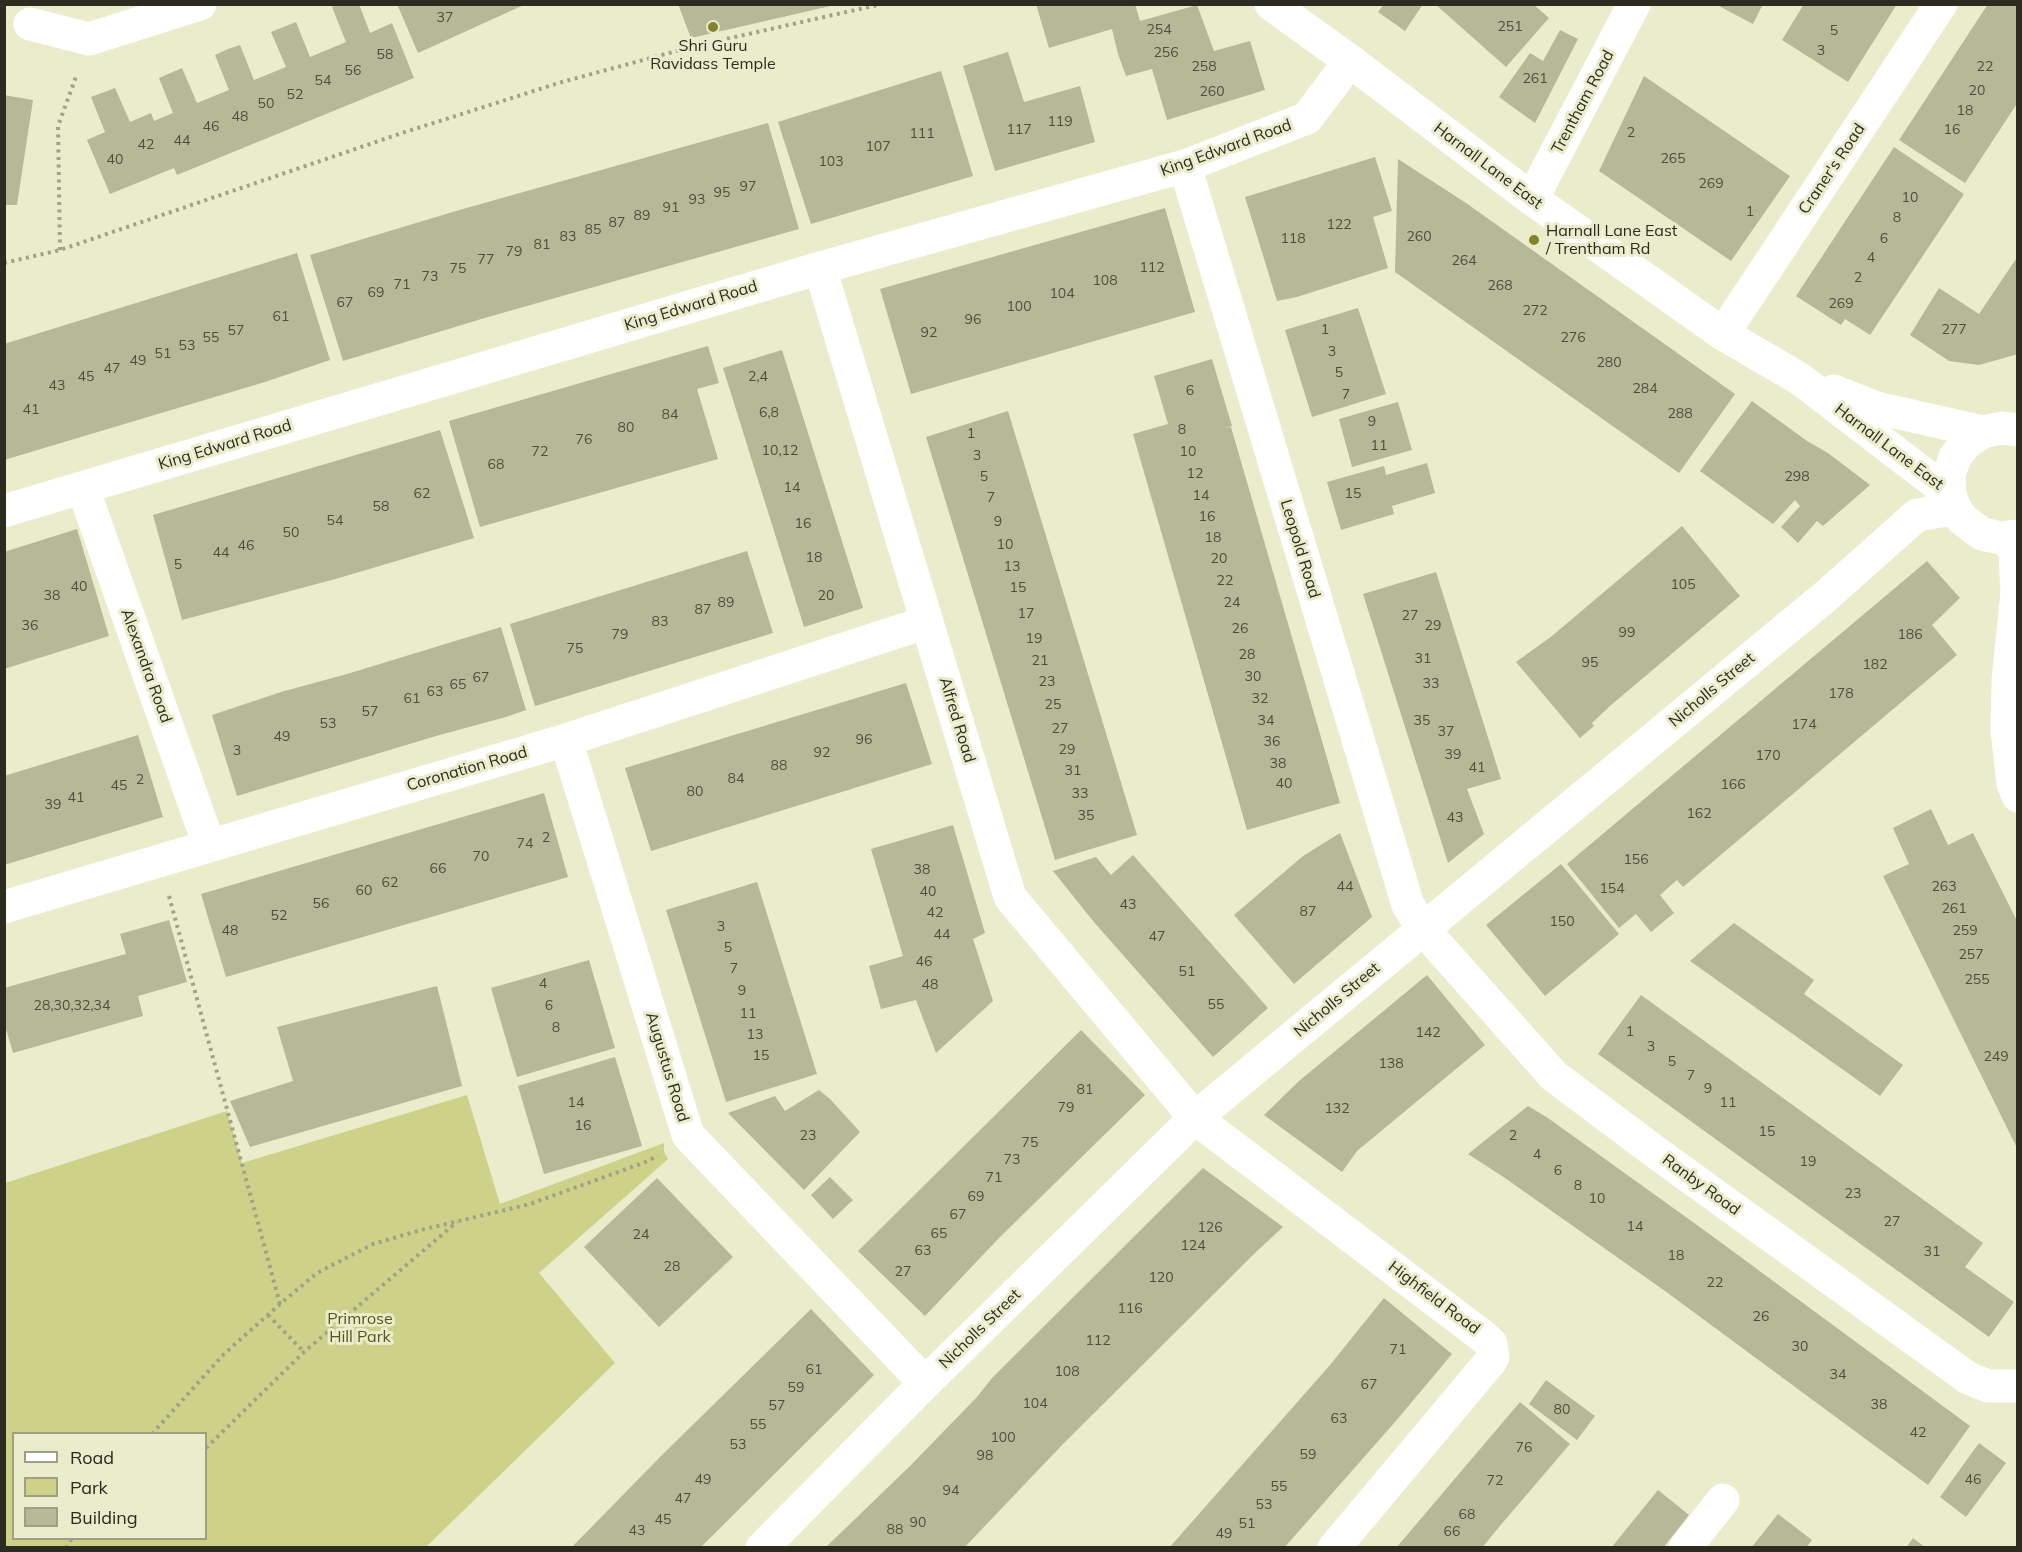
<!DOCTYPE html>
<style>
body{margin:0}
#map{position:relative;width:2022px;height:1552px;overflow:hidden;background:#eaeccb;font-family:Mulish,sans-serif}
canvas{display:block}
.frame{position:absolute;inset:0;border:6px solid #2b2b1f;pointer-events:none}
.legend{position:absolute;left:12px;top:1432px;width:195px;height:108px;box-sizing:border-box;background:#eaeccb;border:2px solid #9e9f86;margin:0;padding:8px 10px;list-style:none;font-size:18px;color:#2b2b1f}
.legend li{display:flex;align-items:center;gap:12px;height:30px}
.legend b{width:30px;border:2px solid #9e9f86}
</style>
<div id="map">
<canvas width="2022" height="1552"></canvas>
<div class="frame"></div>
<ul class="legend">
<li><b style="height:8px;background:#fff"></b>Road</li>
<li><b style="height:16px;background:#ced188"></b>Park</li>
<li><b style="height:16px;background:#b6b898"></b>Building</li>
</ul>
</div>
<script>
const g = document.querySelector('canvas').getContext('2d');
g.lineJoin = 'round';
function paint(path, color) { g.fillStyle = color; g.fill(path, 'evenodd'); }
const toPath = rows => new Path2D(rows.map(r => 'M' + r).join(''));
function stroke(path, color, width, dash) { g.strokeStyle = color; g.lineWidth = width; g.lineCap = dash ? 'butt' : 'round'; g.setLineDash(dash || []); g.stroke(path); }
function label(font, color, halo, rows, align = 'center') {
  g.font = font + ' Mulish,sans-serif'; g.lineWidth = 6; g.setLineDash([]); g.textBaseline = 'middle'; g.strokeStyle = halo; g.fillStyle = color; for (const [text, x, y, turn = 0] of rows) {
    g.save(); g.translate(x, y); g.rotate((+turn || 0) * Math.PI / 180); g.textAlign = isNaN(turn) ? turn : align; if (halo) g.strokeText(text, 0, 0); g.fillText(text, 0, 0); g.restore();
  }
}
const green = toPath([
 [467,1095,500,1204,664,1143,664,1152,668,1159,539,1273,615,1363,426,1547,5,1547,5,1183,227,1111,242,1163],
 [14,1434,206,1434,206,1538,14,1538]
]);
const building = toPath([
 [338,4,359,4,370,33,392,23,414,78,177,175,174,168,110,194,87,140,105,132,91,97,115,88,130,122,151,113,154,121,173,113,159,78,182,68,197,103,229,90,215,55,228,49,240,45,254,80,286,67,271,32,296,22,310,57,346,42,332,7],
 [397,4,526,4,418,53],
 [678,4,835,4,835,5,691,38],
 [1036,4,1135,4,1140,21,1197,5,1214,51,1250,41,1265,90,1167,120,1152,69,1126,76,1118,54,1112,29,1049,48],
 [1384,4,1423,4,1405,31,1378,12],
 [1435,4,1533,4,1549,18,1506,67],
 [1715,4,1763,4,1753,24],
 [1804,4,1897,4,1848,82,1782,40],
 [1988,4,2018,4,2018,102,1965,183,1899,140],
 [1560,30,1578,39,1535,123,1499,97,1530,53,1543,61],
 [1008,52,1024,102,1080,86,1095,142,995,171,963,66],
 [941,71,973,176,811,224,778,122],
 [1644,76,1790,176,1731,261,1599,171],
 [4,95,33,100,17,205,4,205],
 [768,123,799,229,488,317,343,361,310,255,456,211],
 [1894,147,1964,194,1870,335,1845,319,1841,325,1796,296],
 [1375,157,1392,211,1373,217,1388,268,1297,297,1277,301,1245,197],
 [1398,159,1466,203,1735,394,1679,473,1395,272],
 [1165,208,1195,312,911,394,880,289],
 [297,253,330,360,265,382,4,460,4,344],
 [2018,256,2018,354,1979,365,1949,361,1910,335,1939,288,1979,314],
 [1358,308,1386,394,1312,417,1285,330],
 [708,346,719,383,697,389,718,459,480,527,449,421],
 [782,350,863,608,804,627,723,368],
 [1212,359,1232,426,1225,428,1231,427,1340,803,1247,830,1133,434,1168,424,1154,376],
 [1752,401,1807,441,1828,453,1870,485,1823,526,1817,521,1798,543,1781,527,1800,506,1795,500,1773,524,1700,471],
 [1398,402,1412,450,1352,467,1339,419],
 [1008,411,1137,835,1055,860,926,437],
 [440,430,474,538,339,578,182,620,153,515],
 [1427,463,1435,493,1392,506,1394,514,1341,530,1327,482,1384,466,1386,475],
 [1682,526,1740,596,1610,706,1592,723,1594,726,1580,738,1516,662,1552,636],
 [77,529,109,636,4,669,4,552],
 [747,551,773,633,535,706,510,624],
 [1927,561,1960,598,1932,625,1957,655,1683,887,1677,880,1660,895,1674,913,1651,932,1636,914,1619,928,1567,864],
 [1436,572,1501,779,1467,789,1484,834,1448,863,1363,594],
 [501,627,526,710,506,717,436,736,237,796,212,715,281,692,347,674],
 [906,683,932,764,651,851,625,768],
 [138,735,163,817,4,865,4,776],
 [544,793,568,877,226,977,201,894],
 [1931,809,1948,845,1973,833,2018,923,2018,1150,1883,876,1909,864,1893,828],
 [953,825,985,933,973,939,993,1001,936,1053,916,1000,881,1009,869,966,903,956,871,849],
 [1340,833,1372,917,1294,984,1234,915,1303,856],
 [1133,855,1268,1008,1213,1057,1093,921,1053,871,1096,857,1111,875],
 [1561,864,1619,934,1545,996,1486,925],
 [757,882,817,1074,726,1102,666,910],
 [169,920,187,982,138,996,143,1016,13,1053,4,1022,4,988,126,954,120,934],
 [1734,923,1814,980,1804,994,1903,1065,1880,1096,1690,961],
 [589,960,615,1048,517,1077,491,988],
 [1427,975,1485,1045,1357,1151,1342,1172,1264,1115,1299,1081],
 [437,986,462,1086,250,1147,230,1101,293,1081,277,1027],
 [1641,995,1983,1243,1965,1267,2014,1302,1989,1337,1598,1054],
 [1081,1030,1145,1095,999,1238,925,1316,858,1251],
 [615,1057,642,1146,544,1174,518,1086],
 [819,1090,830,1099,860,1132,804,1190,728,1113,775,1096,785,1111],
 [1528,1106,1548,1118,1708,1233,1970,1426,1928,1485,1665,1291,1505,1178,1468,1154],
 [1203,1168,1283,1227,1256,1252,1062,1445,964,1548,825,1548,910,1466,977,1397,992,1378],
 [830,1177,853,1200,833,1219,811,1195],
 [657,1178,733,1257,659,1327,584,1247],
 [1384,1298,1452,1354,1395,1422,1284,1548,1169,1548,1330,1365],
 [811,1309,874,1375,700,1548,571,1548,661,1456],
 [1546,1380,1595,1416,1577,1440,1529,1404],
 [1520,1402,1570,1444,1499,1527,1482,1548,1396,1548],
 [1979,1443,2006,1463,1966,1517,1940,1497],
 [1658,1490,1689,1515,1663,1548,1611,1548],
 [1778,1514,1812,1540,1806,1548,1751,1548],
 [1913,1538,1926,1548,1906,1548]
]);
const path = toPath([
 [60,250,58,126,77,74],
 [4,263,60,250,399,134,562,82,695,46,882,4],
 [169,896,280,1304],
 [268,1315,304,1352],
 [152,1434,223,1355,280,1304,317,1273,373,1244,421,1230,530,1204,643,1163,658,1156],
 [206,1448,304,1352,457,1222],
 [66,1548,72,1538]
]);
const minor = toPath([
 [30,24,89,39,200,4],
 [1185,166,1408,905,1423,929,1554,1076,1658,1154,1968,1378,1988,1386,2018,1386],
 [1532,199,1634,4],
 [820,268,1010,897,1195,1118,1485,1338,1491,1344,1493,1357,1490,1362,1334,1548],
 [1723,334,1941,4],
 [83,488,209,845],
 [4,511,820,268,1185,166,1307,118,1350,61],
 [566,740,688,1135,925,1383],
 [4,907,566,740,927,622],
 [762,1548,925,1383,1195,1118,1826,596,1917,515,1947,510,1954,506],
 [1685,1548,1723,1500]
]);
const major = toPath([
 [1271,4,1350,61,1532,199,1723,334,1800,379,1950,494],
 [1833,391,1877,408,1983,432],
 [2018,430,2001,428,1983,432,1967,442,1955,457,1949,475,1950,494,1954,506,1962,519,1982,534,2001,538,2018,536],
 [2014,538,2017,592,2008,680,2007,731,2013,784,2018,796]
]);
const markers = [
 [713,27,6,"#81832d"],
 [1534,240,6,"#81832d"]
];
const numberNames = [
 ["37",445,18],
 ["251",1510,27],
 ["254",1159,30],
 ["5",1834,31],
 ["3",1821,51],
 ["256",1166,53],
 ["58",385,55],
 ["258",1204,67],
 ["22",1985,67],
 ["56",353,71],
 ["261",1535,79],
 ["54",323,81],
 ["20",1977,91],
 ["260",1212,92],
 ["52",295,95],
 ["50",266,104],
 ["18",1965,111],
 ["48",240,117],
 ["119",1060,122],
 ["46",211,127],
 ["117",1019,130],
 ["16",1952,130],
 ["2",1631,133],
 ["111",922,134],
 ["44",182,141],
 ["42",146,145],
 ["107",878,147],
 ["265",1673,159],
 ["40",115,160],
 ["103",831,162],
 ["269",1711,184],
 ["97",748,187],
 ["95",722,193],
 ["10",1910,198],
 ["93",697,200],
 ["91",671,208],
 ["1",1750,212],
 ["89",642,216],
 ["8",1897,218],
 ["87",617,223],
 ["122",1339,225],
 ["85",593,230],
 ["83",568,237],
 ["260",1419,237],
 ["118",1293,239],
 ["6",1884,239],
 ["81",542,245],
 ["79",514,252],
 ["4",1871,258],
 ["77",486,260],
 ["264",1464,261],
 ["112",1152,268],
 ["75",458,269],
 ["73",430,277],
 ["2",1858,278],
 ["108",1105,281],
 ["71",402,285],
 ["268",1500,286],
 ["69",376,293],
 ["104",1062,294],
 ["67",345,303],
 ["269",1841,304],
 ["100",1019,307],
 ["272",1535,311],
 ["61",281,317],
 ["96",973,320],
 ["1",1325,330],
 ["277",1954,330],
 ["57",236,331],
 ["92",929,333],
 ["55",211,338],
 ["276",1573,338],
 ["53",187,346],
 ["3",1332,352],
 ["51",163,354],
 ["49",138,361],
 ["280",1609,363],
 ["47",112,369],
 ["5",1339,373],
 ["45",86,377],
 ["2,4",758,377],
 ["43",57,386],
 ["284",1645,389],
 ["6",1190,391],
 ["7",1346,395],
 ["41",31,410],
 ["6,8",769,413],
 ["288",1680,414],
 ["84",670,415],
 ["9",1372,422],
 ["80",626,428],
 ["8",1182,430],
 ["1",971,434],
 ["76",584,440],
 ["11",1379,446],
 ["10,12",780,451],
 ["72",540,452],
 ["10",1188,452],
 ["3",977,456],
 ["68",496,465],
 ["12",1195,474],
 ["5",984,477],
 ["298",1797,477],
 ["14",792,488],
 ["62",422,494],
 ["15",1353,494],
 ["14",1201,496],
 ["7",991,498],
 ["58",381,507],
 ["16",1207,517],
 ["54",335,521],
 ["9",998,522],
 ["16",803,524],
 ["50",291,533],
 ["18",1213,538],
 ["10",1005,545],
 ["46",246,546],
 ["44",221,553],
 ["18",814,558],
 ["20",1219,559],
 ["5",178,565],
 ["13",1012,567],
 ["22",1225,581],
 ["105",1683,585],
 ["40",79,587],
 ["15",1018,588],
 ["38",52,596],
 ["20",826,596],
 ["89",726,603],
 ["24",1232,603],
 ["87",703,610],
 ["17",1026,614],
 ["27",1410,616],
 ["83",660,622],
 ["36",30,626],
 ["29",1433,626],
 ["26",1240,629],
 ["99",1627,633],
 ["79",620,635],
 ["186",1910,635],
 ["19",1034,639],
 ["75",575,649],
 ["28",1247,655],
 ["31",1423,659],
 ["21",1040,661],
 ["95",1590,663],
 ["182",1875,665],
 ["30",1253,677],
 ["67",481,678],
 ["23",1047,682],
 ["33",1431,684],
 ["65",458,685],
 ["63",435,692],
 ["178",1841,694],
 ["61",412,699],
 ["32",1260,699],
 ["25",1053,705],
 ["57",370,712],
 ["34",1266,721],
 ["35",1422,721],
 ["53",328,724],
 ["174",1804,725],
 ["27",1060,729],
 ["37",1446,732],
 ["49",282,737],
 ["96",864,740],
 ["36",1272,742],
 ["29",1067,750],
 ["3",237,751],
 ["92",822,753],
 ["39",1453,755],
 ["170",1768,756],
 ["38",1278,764],
 ["88",779,766],
 ["41",1477,768],
 ["31",1073,771],
 ["84",736,779],
 ["2",140,780],
 ["40",1284,784],
 ["166",1733,785],
 ["45",119,786],
 ["80",695,792],
 ["33",1080,794],
 ["41",76,798],
 ["39",53,805],
 ["162",1699,814],
 ["35",1086,816],
 ["43",1455,818],
 ["2",546,838],
 ["74",525,844],
 ["70",481,857],
 ["156",1636,860],
 ["66",438,869],
 ["38",922,870],
 ["62",390,883],
 ["44",1345,887],
 ["263",1944,887],
 ["154",1612,889],
 ["60",364,891],
 ["40",928,892],
 ["56",321,904],
 ["43",1128,905],
 ["261",1954,909],
 ["87",1308,912],
 ["42",935,913],
 ["52",279,916],
 ["150",1562,922],
 ["3",721,927],
 ["48",230,931],
 ["259",1965,931],
 ["44",942,935],
 ["47",1157,937],
 ["5",728,948],
 ["257",1971,955],
 ["46",924,962],
 ["7",734,969],
 ["51",1187,972],
 ["255",1977,980],
 ["4",543,984],
 ["48",930,985],
 ["9",742,991],
 ["55",1216,1005],
 ["28,30,32,34",72,1006],
 ["6",549,1006],
 ["11",748,1014],
 ["8",556,1028],
 ["1",1630,1032],
 ["142",1428,1033],
 ["13",755,1035],
 ["3",1651,1047],
 ["15",761,1056],
 ["249",1996,1057],
 ["5",1672,1062],
 ["138",1391,1064],
 ["7",1691,1076],
 ["9",1708,1089],
 ["81",1085,1090],
 ["14",576,1103],
 ["11",1728,1103],
 ["79",1066,1108],
 ["132",1337,1109],
 ["16",583,1126],
 ["15",1767,1132],
 ["23",808,1136],
 ["2",1513,1136],
 ["75",1030,1143],
 ["4",1537,1155],
 ["73",1012,1160],
 ["19",1808,1162],
 ["6",1558,1171],
 ["71",994,1178],
 ["8",1578,1186],
 ["23",1853,1194],
 ["69",976,1197],
 ["10",1597,1199],
 ["67",958,1215],
 ["27",1892,1222],
 ["14",1635,1227],
 ["126",1210,1228],
 ["65",939,1234],
 ["24",641,1235],
 ["124",1193,1246],
 ["63",923,1251],
 ["31",1932,1252],
 ["18",1676,1256],
 ["28",672,1267],
 ["27",903,1272],
 ["120",1161,1278],
 ["22",1715,1283],
 ["116",1130,1309],
 ["26",1761,1317],
 ["112",1098,1341],
 ["30",1800,1347],
 ["71",1398,1350],
 ["61",814,1370],
 ["108",1067,1372],
 ["34",1838,1375],
 ["67",1369,1385],
 ["59",796,1388],
 ["104",1035,1404],
 ["38",1879,1405],
 ["57",777,1406],
 ["80",1562,1410],
 ["63",1339,1419],
 ["55",758,1425],
 ["42",1918,1433],
 ["100",1003,1438],
 ["53",738,1445],
 ["76",1524,1448],
 ["59",1308,1455],
 ["98",985,1456],
 ["49",703,1480],
 ["46",1973,1480],
 ["72",1495,1481],
 ["55",1279,1487],
 ["94",951,1491],
 ["47",683,1499],
 ["53",1264,1505],
 ["68",1467,1515],
 ["45",663,1520],
 ["90",918,1523],
 ["51",1247,1524],
 ["88",895,1530],
 ["43",637,1531],
 ["66",1452,1532],
 ["49",1224,1534]
];
const poiNames = [
 ["Shri Guru",713,46],
 ["Ravidass Temple",713,64],
 ["Harnall Lane East",1546,231,"left"],
 ["/ Trentham Rd",1546,249,"left"]
];
const streetNames = [
 ["Trentham Road",1583,102,-62],
 ["King Edward Road",1226,148,-20],
 ["Harnall Lane East",1488,166,37],
 ["Craner's Road",1832,169,-56],
 ["King Edward Road",691,306,-17],
 ["King Edward Road",225,445,-17],
 ["Harnall Lane East",1889,447,37],
 ["Leopold Road",1300,549,73],
 ["Alexandra Road",146,666,70],
 ["Nicholls Street",1712,690,-40],
 ["Alfred Road",957,720,73],
 ["Coronation Road",467,769,-16],
 ["Nicholls Street",1337,1000,-40],
 ["Augustus Road",667,1067,73],
 ["Ranby Road",1701,1185,36],
 ["Highfield Road",1434,1298,37],
 ["Nicholls Street",980,1329,-44]
];
const parkNames = [
 ["Primrose",360,1319],
 ["Hill Park",360,1337]
];
paint(green, '#ced188');
paint(building, '#b6b898');
stroke(path, '#a0a188', 4, [3, 4.5]);
stroke(minor, '#fff', 33);
stroke(major, '#fff', 33);
for (const [x, y, r, color] of markers) { const dot = new Path2D(); dot.arc(x, y, r, 0, 2 * Math.PI); g.fillStyle = color; g.fill(dot); stroke(dot, '#eaeccb', 2); }
label('14px', '#4e4e3d', null, numberNames);
label('16px', '#2b2b1f', '#eaeccb', poiNames);
label('16px', '#2b2b1f', '#eaeccb', streetNames);
label('16px', '#54561b', '#eaeccb', parkNames);
</script>
